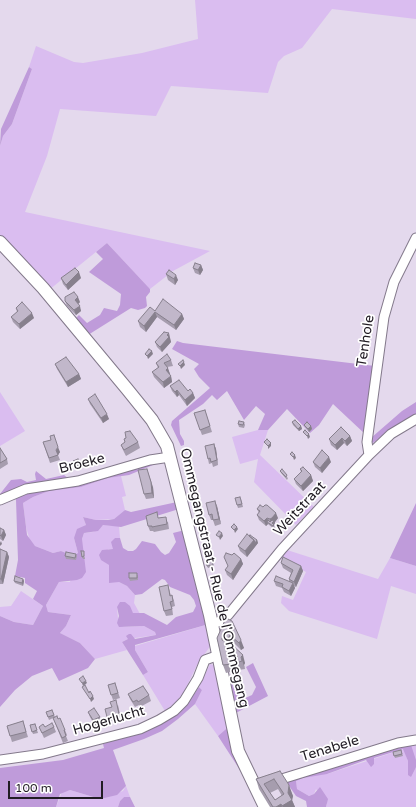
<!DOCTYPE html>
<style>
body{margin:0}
#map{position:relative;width:416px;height:807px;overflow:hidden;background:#e4d9ed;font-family:"Varela Round",sans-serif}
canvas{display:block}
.scale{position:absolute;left:8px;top:781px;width:95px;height:18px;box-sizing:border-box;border:2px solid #211c24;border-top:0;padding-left:5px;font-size:12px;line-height:14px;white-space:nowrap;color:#211c24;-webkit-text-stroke:3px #fff;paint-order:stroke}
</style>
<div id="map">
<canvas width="416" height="807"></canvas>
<div class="scale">100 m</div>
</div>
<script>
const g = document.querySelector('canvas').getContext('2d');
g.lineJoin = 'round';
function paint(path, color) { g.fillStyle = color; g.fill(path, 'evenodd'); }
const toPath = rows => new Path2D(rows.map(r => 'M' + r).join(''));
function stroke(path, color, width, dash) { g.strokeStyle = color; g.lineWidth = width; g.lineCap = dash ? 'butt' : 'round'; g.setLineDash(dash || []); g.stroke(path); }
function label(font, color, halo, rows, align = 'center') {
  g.font = font + ' "Varela Round",sans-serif'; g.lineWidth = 3.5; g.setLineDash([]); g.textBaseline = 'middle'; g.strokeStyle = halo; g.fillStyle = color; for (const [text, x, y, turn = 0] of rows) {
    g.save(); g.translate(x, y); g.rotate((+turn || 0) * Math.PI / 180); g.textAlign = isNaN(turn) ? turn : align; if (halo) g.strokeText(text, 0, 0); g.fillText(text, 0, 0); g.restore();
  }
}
const green = toPath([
 [195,0,416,0,416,19,332,9,302,48,284,56,278,62,268,93,171,86,156,116,60,109,47,156,25,212,210,251,173,271,150,289,107,243,49,290,0,238,0,146,3,136,12,124,32,69,29,67,36,46,74,62,83,63,142,53,198,39],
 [0,392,25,431,0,446],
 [258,430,268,430,260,455,314,507,296,525,254,482,258,459,240,464,232,437],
 [121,476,126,496,122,497,125,510,114,519,96,520,83,517,86,525,74,538,78,553,73,556,61,551,53,553,35,546,30,541,26,527,23,503,33,497,49,491,81,487,108,478],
 [103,525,119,526,120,538,115,538,113,549,108,549,104,561,109,565,119,582,127,586,135,595,134,603,140,614,136,614,117,607,118,619,123,627,144,626,155,632,156,635,128,639,122,642,127,650,95,659,80,643,60,633,66,626,71,615,48,612,46,605,59,582,70,582,82,548,82,539,84,533,93,532],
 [287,550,378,579,390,558,416,566,416,594,391,586,377,639,289,611,281,603,282,596,293,600,306,572,280,558],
 [21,591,43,606,33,625,14,622,0,616,0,607,11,606],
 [209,624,211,645,197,665,184,692,176,702,165,711,143,675,148,672,135,650,135,646],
 [210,664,217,666,227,726,226,729,218,736,195,704,202,690,199,687],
 [410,742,416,742,416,807,326,807,327,804,316,789,314,794,309,796,297,789,296,782,297,780,321,773,327,774,404,749,408,761,411,777],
 [126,786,130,797,124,797,120,801,118,807,56,807,62,792,70,790,100,799,123,791]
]);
const forest = toPath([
 [29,67,32,69,12,124,3,136,0,146,1,129],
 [107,243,150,289,150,292,146,297,147,306,145,308,138,310,131,308,88,335,75,319,79,315,87,323,100,315,104,308,117,311,120,305,121,294,89,272,103,259,96,252],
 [177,341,183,343,375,366,365,434,333,404,319,425,310,433,287,409,268,430,258,430,265,414,256,406,244,420,227,391,217,400,212,395,203,404,179,420,180,434,184,441,184,445,181,446,171,425,172,421,210,388,199,377,194,369,199,364,172,349],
 [416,402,416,414,395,426,373,443,371,442,371,438,402,411],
 [149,457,154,463,153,465,129,475,108,478,81,487,49,491,33,497,23,503,27,535,35,546,53,553,61,551,73,556,78,553,74,538,77,529,86,525,83,517,96,520,108,520,114,519,125,510,131,512,177,502,179,509,121,527,103,525,98,531,84,533,82,539,86,572,82,578,77,580,59,582,46,605,48,612,71,615,66,626,60,633,80,643,95,659,88,668,59,681,52,668,32,676,15,690,0,707,0,616,14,622,33,625,43,606,33,599,37,591,25,583,25,578,15,576,18,560,16,500,12,494,0,498,0,494,11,480,21,479,27,482,36,480,35,474,36,471,46,479,64,475,69,479],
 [416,503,416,566,390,558],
 [185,530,209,624,135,645,135,650,148,672,143,675,122,642,128,639,126,636,129,634,131,634,135,639,156,635,155,632,144,626,119,627,117,623,119,616,117,607,120,602,125,602,130,606,133,613,144,613,167,625,176,617,193,612,196,606,194,600,190,595,170,587,165,580,162,579,142,594,135,595,127,586,119,582,109,583,109,565,101,560,99,555,102,550,113,549,111,542,115,538,120,538,123,548,128,551,133,551,136,549,142,541,155,544,161,552,165,555,169,553,176,542,173,533],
 [253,663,268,696,234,714,226,680,231,682,239,697,243,699,252,695,256,687,246,667],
 [199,687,202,690,195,704,178,719,162,731,144,739,113,750,126,786,117,795,100,799,70,790,60,794,56,807,0,807,0,768,63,760,104,748,103,744,149,729,176,715,187,705],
 [227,726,249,784,218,736,226,729],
 [410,742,416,760,416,767,411,777,408,775,408,761,403,749,374,758,374,764,371,767,366,760,327,774,303,778,296,781,297,789,309,796,314,794,320,787,328,799,326,807,307,807,306,801,296,796,285,780],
 [124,797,130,797,135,807,118,807,120,801]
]);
const minor = toPath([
 [369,455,367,442,384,317,394,282,416,238],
 [0,500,26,489,78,481,150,460,170,457],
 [212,624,223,620,229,614,282,549,369,455,391,434,416,419],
 [0,760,43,754,140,729,159,720,174,711,184,701,198,678,205,660,219,655],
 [272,782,398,743,416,740]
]);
const major = toPath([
 [0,242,43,288,127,389,152,420,167,446,210,615,238,751,265,807]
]);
const wall = toPath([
 [201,265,203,270,200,275,195,273,193,268],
 [166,274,178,280,175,285,168,280],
 [61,278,81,278,68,290,63,284],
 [65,301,80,302,78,304,81,311,76,315,67,306],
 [16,308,34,318,20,329,13,322,11,317,17,312],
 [155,311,182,314,184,319,176,330,157,317,146,332,140,327,138,321],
 [170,339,171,342,162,352,157,347,155,342],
 [171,360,173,366,167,367,170,374,169,374,171,376,172,382,164,388,154,377,152,372,158,368,156,363],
 [55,364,79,374,81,379,68,387,57,369],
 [170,386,188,391,193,393,195,398,187,406,179,395,177,397,172,391],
 [88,399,109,419,103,423,90,404],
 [205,410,212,432,202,435,194,413],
 [244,422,245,425,244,428,239,427,238,424],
 [292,422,301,426,302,429,299,431,293,425],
 [304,425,311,426,312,429,309,432,305,427],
 [350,436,352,441,347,446,344,443,337,450,331,445,329,439],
 [126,438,138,442,140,448,126,456,123,450,121,445,125,442,124,439],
 [43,442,60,452,58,455,60,460,50,463],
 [214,444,216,449,218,465,213,467,212,463,209,464,208,459],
 [0,448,7,459,8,464,0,469],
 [78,459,80,467,75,469,73,461],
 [313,462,331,462,322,473,315,467],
 [300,469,311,475,313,481,303,491,296,484,294,479,301,472],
 [280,471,288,478,287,480,281,473],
 [153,487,154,498,146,499,144,494],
 [241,499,243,507,238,508,237,505],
 [217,506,221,524,215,526,213,520,211,520,209,515],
 [257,509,278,518,275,522,275,523,274,525,275,528,274,529,268,524,266,526,259,520,257,515,259,513],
 [159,518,168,522,169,529,154,532,153,531,150,531,148,526],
 [0,528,4,530,6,535,3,541,0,539],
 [249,536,257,540,258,543,247,557,240,551,238,546],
 [0,549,7,552,9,557,3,584,0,584],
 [76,554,77,556,76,560,66,559,65,556],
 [84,554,85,559,83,559,82,557],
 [224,557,241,559,243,564,233,580,227,575,225,570,228,566],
 [212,560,214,567,208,568,207,566],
 [281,563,301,566,303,571,296,587,294,586,295,588,291,596,284,592,282,588,276,586,274,581,289,582,289,579,291,573,283,568],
 [138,575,138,580,130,581,129,578],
 [23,579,24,581,23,586,15,583,14,581],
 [168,585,171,596,172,595,174,601,175,606,172,607,173,615,166,616,164,611],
 [226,618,244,648,241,650,233,642,232,645,245,663,244,665,245,669,239,670,242,680,239,681,234,671,226,673,223,665,217,638],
 [115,683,120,698,113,700,108,685],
 [128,694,149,695,151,701,140,707,139,705,135,707,130,699],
 [118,705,121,719,109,722,107,717],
 [52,710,55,717,58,719,65,730,67,735,66,736,68,741,63,743,53,718,49,720,46,712],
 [88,712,100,717,101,722,95,726,90,717],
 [23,721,28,737,12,742,7,726],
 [35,724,38,733,33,734,30,725],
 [39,727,54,727,56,732,44,738],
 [401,750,403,756,395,758,393,752],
 [280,771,293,796,292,800,295,807,270,807,259,789,256,779],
 [278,789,282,796,275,800,270,793]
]);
const shadedWall = toPath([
 [201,265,203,270,200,275,198,270],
 [79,272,81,278,68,290,66,285],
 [176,275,178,280,175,285,174,279],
 [78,297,80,302,77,305,75,300],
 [80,306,81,311,76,315,74,310],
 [155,312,157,317,146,332,144,326],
 [32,313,34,318,20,329,19,324],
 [182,314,184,319,176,330,174,325],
 [169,333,171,342,162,352,160,347],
 [152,351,153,354,148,359,147,356],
 [184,362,185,365,181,369,180,366],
 [168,368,170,374,168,375,166,370],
 [79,374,81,379,68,387,66,382],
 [171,376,172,382,164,388,163,382],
 [177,390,179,395,177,397,175,392],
 [193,393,195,398,187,406,185,400],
 [107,414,109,419,103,423,101,418],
 [301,426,302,429,299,431,298,429],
 [311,426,312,429,309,432,308,429],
 [309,434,310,437,308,439,307,436],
 [350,436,352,441,347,446,345,441],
 [342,438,344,443,337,450,335,445],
 [271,443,271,446,268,449,268,446],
 [214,444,216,449,218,465,217,460],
 [58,447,60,452,58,455,56,450],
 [295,455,296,458,294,460,293,457],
 [329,457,331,462,322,473,320,468],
 [147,469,153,487,154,498,152,493],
 [311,475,313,481,303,491,301,486],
 [215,501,217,506,221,524,219,519],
 [276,513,278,518,275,522,275,523,273,526,271,525,270,519],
 [267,518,269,523,267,522,268,524,266,526,264,521],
 [237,527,238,529,235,533,234,530],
 [4,530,6,535,3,541,1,536],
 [222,533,223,536,220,540,219,537],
 [254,540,257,540,258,543,247,557,245,551],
 [1,541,2,544,0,546,0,543],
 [7,552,9,557,3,584,1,579],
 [241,559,243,564,233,580,231,574],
 [301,566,303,571,296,587,294,582],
 [23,579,24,581,23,586,22,583],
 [293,583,295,588,291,596,289,591],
 [230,635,233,642,230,648,227,641],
 [241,640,244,648,241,650,239,643],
 [243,655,245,663,244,665,245,669,241,657],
 [86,681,87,683,83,686,82,683],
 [93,696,94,699,91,702,90,699],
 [289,785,293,796,292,800,295,807,283,807,282,806,288,793],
 [281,804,282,807,276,807]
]);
const building = toPath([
 [195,263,201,265,198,270,193,268,195,263],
 [75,268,79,272,66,285,61,278,75,268],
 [169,270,176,275,174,279,166,274,169,270],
 [74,292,78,297,75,300,80,306,74,310,65,301,65,297,74,292],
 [163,299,182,314,174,325,155,312,144,326,138,321,150,307,155,311,163,299],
 [22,302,32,313,19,324,11,317,18,311,16,308,22,302],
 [164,332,169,333,167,335,169,337,160,347,155,342,164,332],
 [149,349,152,351,147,356,145,354,149,349],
 [167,354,171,360,164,363,168,368,166,370,171,376,163,382,152,372,159,367,156,363,167,354],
 [66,357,79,374,66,382,55,364,66,357],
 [183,360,184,362,180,366,178,364,183,360],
 [179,380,188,391,190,389,193,393,185,400,177,390,175,392,170,386,179,380],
 [95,394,107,414,101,418,88,399,95,394],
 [205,410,210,426,200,430,194,413,205,410],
 [295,420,301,426,298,429,292,422,295,420],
 [239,421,244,422,243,425,238,424,239,421],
 [307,422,311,426,308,429,304,425,307,422],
 [341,427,350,436,345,441,342,438,335,445,329,439,341,427],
 [305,430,309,434,307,436,303,432,305,430],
 [130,431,138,442,124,450,121,445,125,442,124,439,126,438,125,432,130,431],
 [54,435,58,447,56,450,58,455,49,458,43,442,51,440,50,436,54,435],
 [267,439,271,443,268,446,264,442,267,439],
 [214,444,217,460,211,462,210,458,208,459,205,446,214,444],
 [0,448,7,459,0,463,0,448],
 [322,450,329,457,320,468,313,462,322,450],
 [292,452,295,455,293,457,290,454,292,452],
 [78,459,79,465,74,466,73,461,78,459],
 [303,467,311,475,301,486,294,479,302,471,300,469,303,467],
 [147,469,151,482,152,493,144,494,138,470,147,469],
 [282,469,287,475,286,477,280,471,282,469],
 [240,497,242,504,237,505,235,498,240,497],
 [215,501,219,519,213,520,212,514,209,515,206,503,215,501],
 [260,505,263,507,265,505,267,505,276,513,272,518,270,519,267,518,264,521,257,515,260,511,257,509,260,505],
 [157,512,158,518,166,517,167,524,152,527,152,526,148,526,146,516,157,512],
 [268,520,270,522,272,520,274,521,272,523,274,525,273,526,267,522,268,520],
 [234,524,237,527,234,530,231,527,234,524],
 [0,528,4,530,1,536,0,535,0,528],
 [219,531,222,533,219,537,216,535,219,531],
 [247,534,254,540,245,551,238,546,247,534],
 [250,535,257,540,255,543,254,540,249,536,250,535],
 [0,549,7,552,1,579,0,579,0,549],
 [81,551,84,551,84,556,82,557,81,551],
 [66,552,76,554,75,558,65,556,66,552],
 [226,553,232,555,234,553,241,559,231,574,225,570,228,566,224,557,226,553],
 [283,557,301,566,294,582,289,579,293,570,281,563,283,557],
 [212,560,213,565,207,566,206,561,212,560],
 [129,573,137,573,137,578,129,578,129,573],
 [15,576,23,579,22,583,14,581,15,576],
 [276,576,293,583,289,591,282,587,283,584,274,581,276,576],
 [168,585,170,596,172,595,173,601,170,602,172,609,164,611,159,587,168,585],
 [226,618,232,621,241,640,239,643,230,635,227,641,222,638,222,640,231,644,243,655,241,657,242,661,236,663,240,673,236,673,232,664,223,665,217,638,226,618],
 [228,647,238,657,232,658,231,653,229,654,228,647],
 [83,676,86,681,82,683,79,679,83,676],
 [115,683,118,693,111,695,108,685,115,683],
 [85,685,89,693,90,691,93,696,90,699,82,687,85,685],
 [143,686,149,695,138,702,137,700,133,702,128,694,143,686],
 [116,700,119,714,107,717,105,709,112,707,110,702,116,700],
 [94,708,100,717,93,720,88,712,94,708],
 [52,710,54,715,48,717,46,712,52,710],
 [57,716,58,719,60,718,65,730,64,730,66,736,62,738,53,718,57,716],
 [23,721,26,732,10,736,7,726,23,721],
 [52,723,54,727,42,733,39,727,43,724,45,727,52,723],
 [35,724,37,730,32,732,30,725,35,724],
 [401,750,402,754,394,756,393,752,401,750],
 [280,771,289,785,288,793,292,800,282,806,281,804,276,807,273,807,256,779,280,771],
 [274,779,284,794,275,800,264,784,274,779]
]);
const streetNames = [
 ["Tenhole",366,341,-81],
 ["Broeke",82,464,-14],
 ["Weitstraat",300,509,-47],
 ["Ommegangstraat - Rue de l'Ommegang",214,578,77],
 ["Hogerlucht",109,721,-16],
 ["Tenabele",330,749,-17]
];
paint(green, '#dabdf0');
paint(forest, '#bf9bda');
stroke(minor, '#83798b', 11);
stroke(major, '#83798b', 14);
stroke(minor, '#fff', 9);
stroke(major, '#fff', 12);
paint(wall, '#a69dae');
paint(shadedWall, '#87808d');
paint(building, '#c1b7ca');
stroke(building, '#87808d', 1);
label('14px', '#211c24', '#fff', streetNames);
</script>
